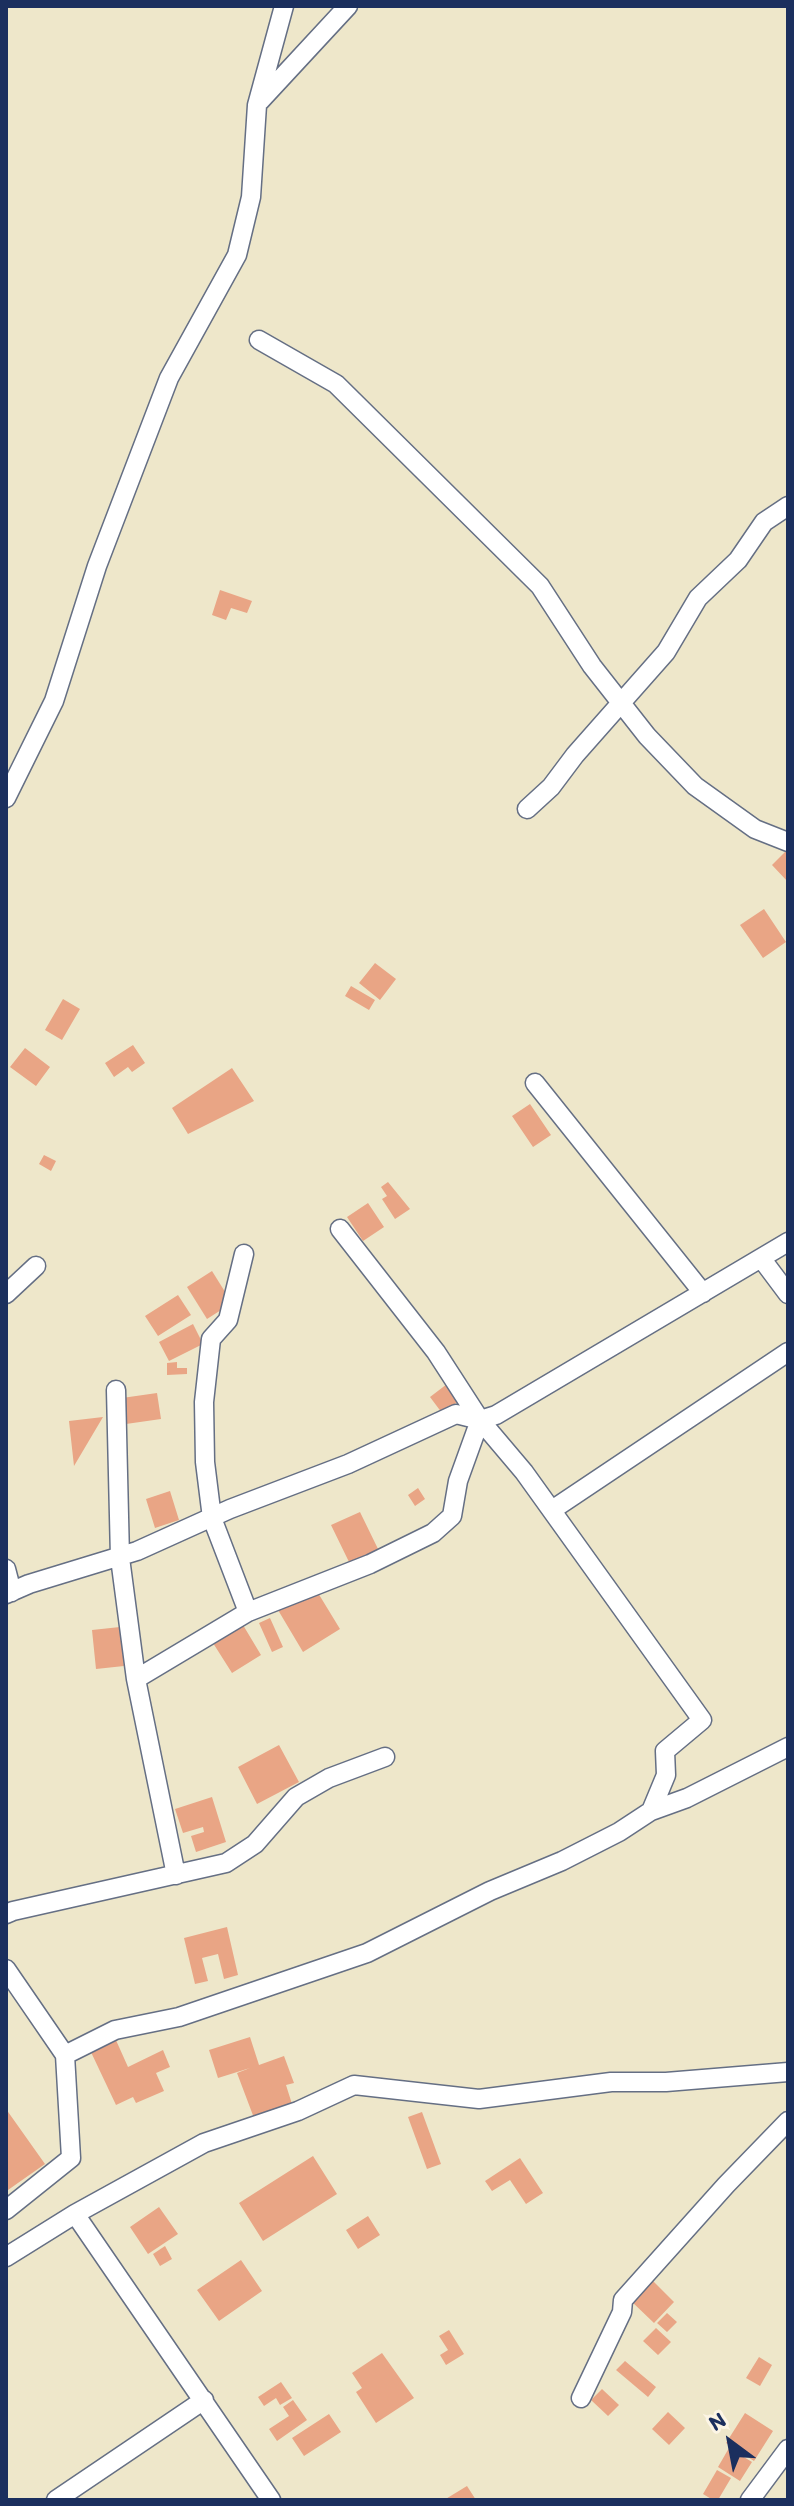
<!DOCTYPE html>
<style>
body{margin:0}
#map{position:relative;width:794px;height:2506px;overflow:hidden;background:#eee7ca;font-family:Itim,sans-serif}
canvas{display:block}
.frame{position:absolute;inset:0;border:8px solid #1b2f5e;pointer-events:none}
.north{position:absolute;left:690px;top:2402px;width:80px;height:80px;-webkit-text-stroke:6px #fcf5e5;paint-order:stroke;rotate:328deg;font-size:22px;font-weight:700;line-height:32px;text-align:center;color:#1b2f5e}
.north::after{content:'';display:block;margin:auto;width:28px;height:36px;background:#1b2f5e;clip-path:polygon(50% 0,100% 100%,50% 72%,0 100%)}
</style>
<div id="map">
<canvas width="794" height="2506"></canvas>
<div class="frame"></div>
<div class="north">N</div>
</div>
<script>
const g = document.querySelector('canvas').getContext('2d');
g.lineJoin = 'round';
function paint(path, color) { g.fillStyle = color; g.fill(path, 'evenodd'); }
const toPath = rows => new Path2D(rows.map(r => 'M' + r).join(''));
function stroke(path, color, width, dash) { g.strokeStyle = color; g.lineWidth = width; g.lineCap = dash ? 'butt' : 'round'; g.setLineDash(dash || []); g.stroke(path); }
const building = toPath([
 [220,590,252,601,247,613,231,608,226,620,212,615],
 [788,849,788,882,772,865],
 [764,909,786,942,763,958,740,925],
 [375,963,396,979,380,1000,359,983],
 [351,986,375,1000,369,1010,345,996],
 [63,999,80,1009,62,1040,45,1030],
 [133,1045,145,1063,132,1072,128,1067,114,1077,105,1063],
 [25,1048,50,1067,36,1086,10,1067],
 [232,1068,254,1101,188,1134,172,1108],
 [530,1104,551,1135,533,1147,512,1116],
 [44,1155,56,1161,51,1171,39,1164],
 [388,1182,410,1209,395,1219,382,1199,387,1196,381,1187],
 [368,1203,384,1227,363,1241,347,1217],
 [212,1271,232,1303,207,1319,187,1287],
 [178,1295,191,1315,158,1336,145,1316],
 [193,1324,203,1344,169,1361,159,1342],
 [177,1362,177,1368,187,1368,187,1374,167,1375,167,1363],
 [451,1381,463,1398,442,1413,430,1397],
 [157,1393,161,1419,126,1424,122,1398],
 [103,1417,74,1466,69,1421],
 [418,1488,425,1499,415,1506,408,1495],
 [170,1491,179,1520,155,1528,146,1499],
 [360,1512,379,1551,350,1564,331,1525],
 [315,1588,340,1629,303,1652,278,1610],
 [270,1618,283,1647,272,1652,259,1623],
 [243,1625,261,1655,232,1673,213,1643],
 [120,1627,124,1666,96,1669,92,1630],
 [279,1745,299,1782,257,1804,238,1767],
 [212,1797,226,1842,196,1852,191,1836,204,1832,203,1827,183,1833,175,1809],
 [227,1927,238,1975,224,1979,218,1954,202,1958,208,1981,195,1984,184,1938],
 [250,2037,259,2065,284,2056,294,2083,286,2085,292,2104,254,2118,237,2073,250,2068,218,2078,209,2050],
 [115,2038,128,2067,163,2050,170,2067,156,2073,164,2091,136,2103,133,2097,116,2105,90,2050],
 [6,2109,45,2164,8,2190,6,2187],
 [422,2112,441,2164,427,2169,408,2117],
 [313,2156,337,2194,263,2241,239,2203],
 [520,2158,543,2193,526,2204,510,2180,492,2191,485,2181],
 [159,2207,178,2234,148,2254,130,2227],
 [368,2216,380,2235,358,2249,346,2230],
 [165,2246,172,2259,160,2266,153,2254],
 [241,2260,262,2291,219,2321,197,2290],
 [651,2279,674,2302,654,2323,630,2300],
 [667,2313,677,2322,667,2332,657,2323],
 [656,2328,671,2342,658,2355,643,2341],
 [449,2330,464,2354,446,2365,440,2355,448,2350,439,2336],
 [382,2353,414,2398,376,2423,356,2392,362,2388,352,2373],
 [759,2357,772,2365,760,2386,746,2378],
 [625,2361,656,2387,648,2397,616,2370],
 [281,2382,292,2398,280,2405,276,2398,264,2406,258,2397],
 [602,2389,619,2405,608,2416,591,2400],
 [293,2400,307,2420,277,2441,269,2429,289,2416,283,2407],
 [668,2412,685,2428,669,2445,652,2429],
 [745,2413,773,2431,754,2461,726,2443],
 [329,2414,341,2432,304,2456,292,2438],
 [729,2448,752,2462,740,2481,718,2467],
 [717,2470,731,2478,718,2500,713,2500,703,2494],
 [467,2486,476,2500,444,2500]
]);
const street = toPath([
 [260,101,348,6],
 [259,340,336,384,540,586,592,666,647,736,695,786,755,829,788,842],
 [6,798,54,701,97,566,169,378,237,255,251,197,257,105,284,6],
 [527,809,551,787,575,755,666,652,698,598,738,560,764,522,788,506],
 [535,1083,703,1293],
 [340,1229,436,1352,480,1420,524,1472,702,1720,665,1751,666,1775,651,1811,687,1798,788,1747],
 [244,1254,228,1320,211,1339,204,1402,205,1462,212,1518,248,1612],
 [761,1258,788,1294],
 [6,1294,36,1266],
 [116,1390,120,1558,136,1679,176,1875],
 [552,1510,788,1352],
 [6,1569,12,1592],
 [6,1594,29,1584,137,1551,230,1509,348,1464,456,1414,480,1420,496,1415,788,1242],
 [136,1679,248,1612,370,1564,433,1533,452,1516,458,1481,480,1420],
 [6,1914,13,1911,226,1863,255,1844,296,1797,329,1778,385,1757],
 [6,1969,65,2055,71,2158,6,2210],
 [65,2055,115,2030,179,2017,367,1953,490,1891,562,1861,619,1832,651,1811],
 [75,2214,271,2500],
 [6,2257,75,2214,204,2143,298,2111,354,2085,479,2099,611,2082,666,2082,788,2072],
 [581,2398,622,2312,623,2300,726,2185,788,2121],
 [56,2500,204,2400],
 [750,2500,788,2449]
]);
paint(building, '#e9a585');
stroke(street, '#656f84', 21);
stroke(street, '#fff', 18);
</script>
